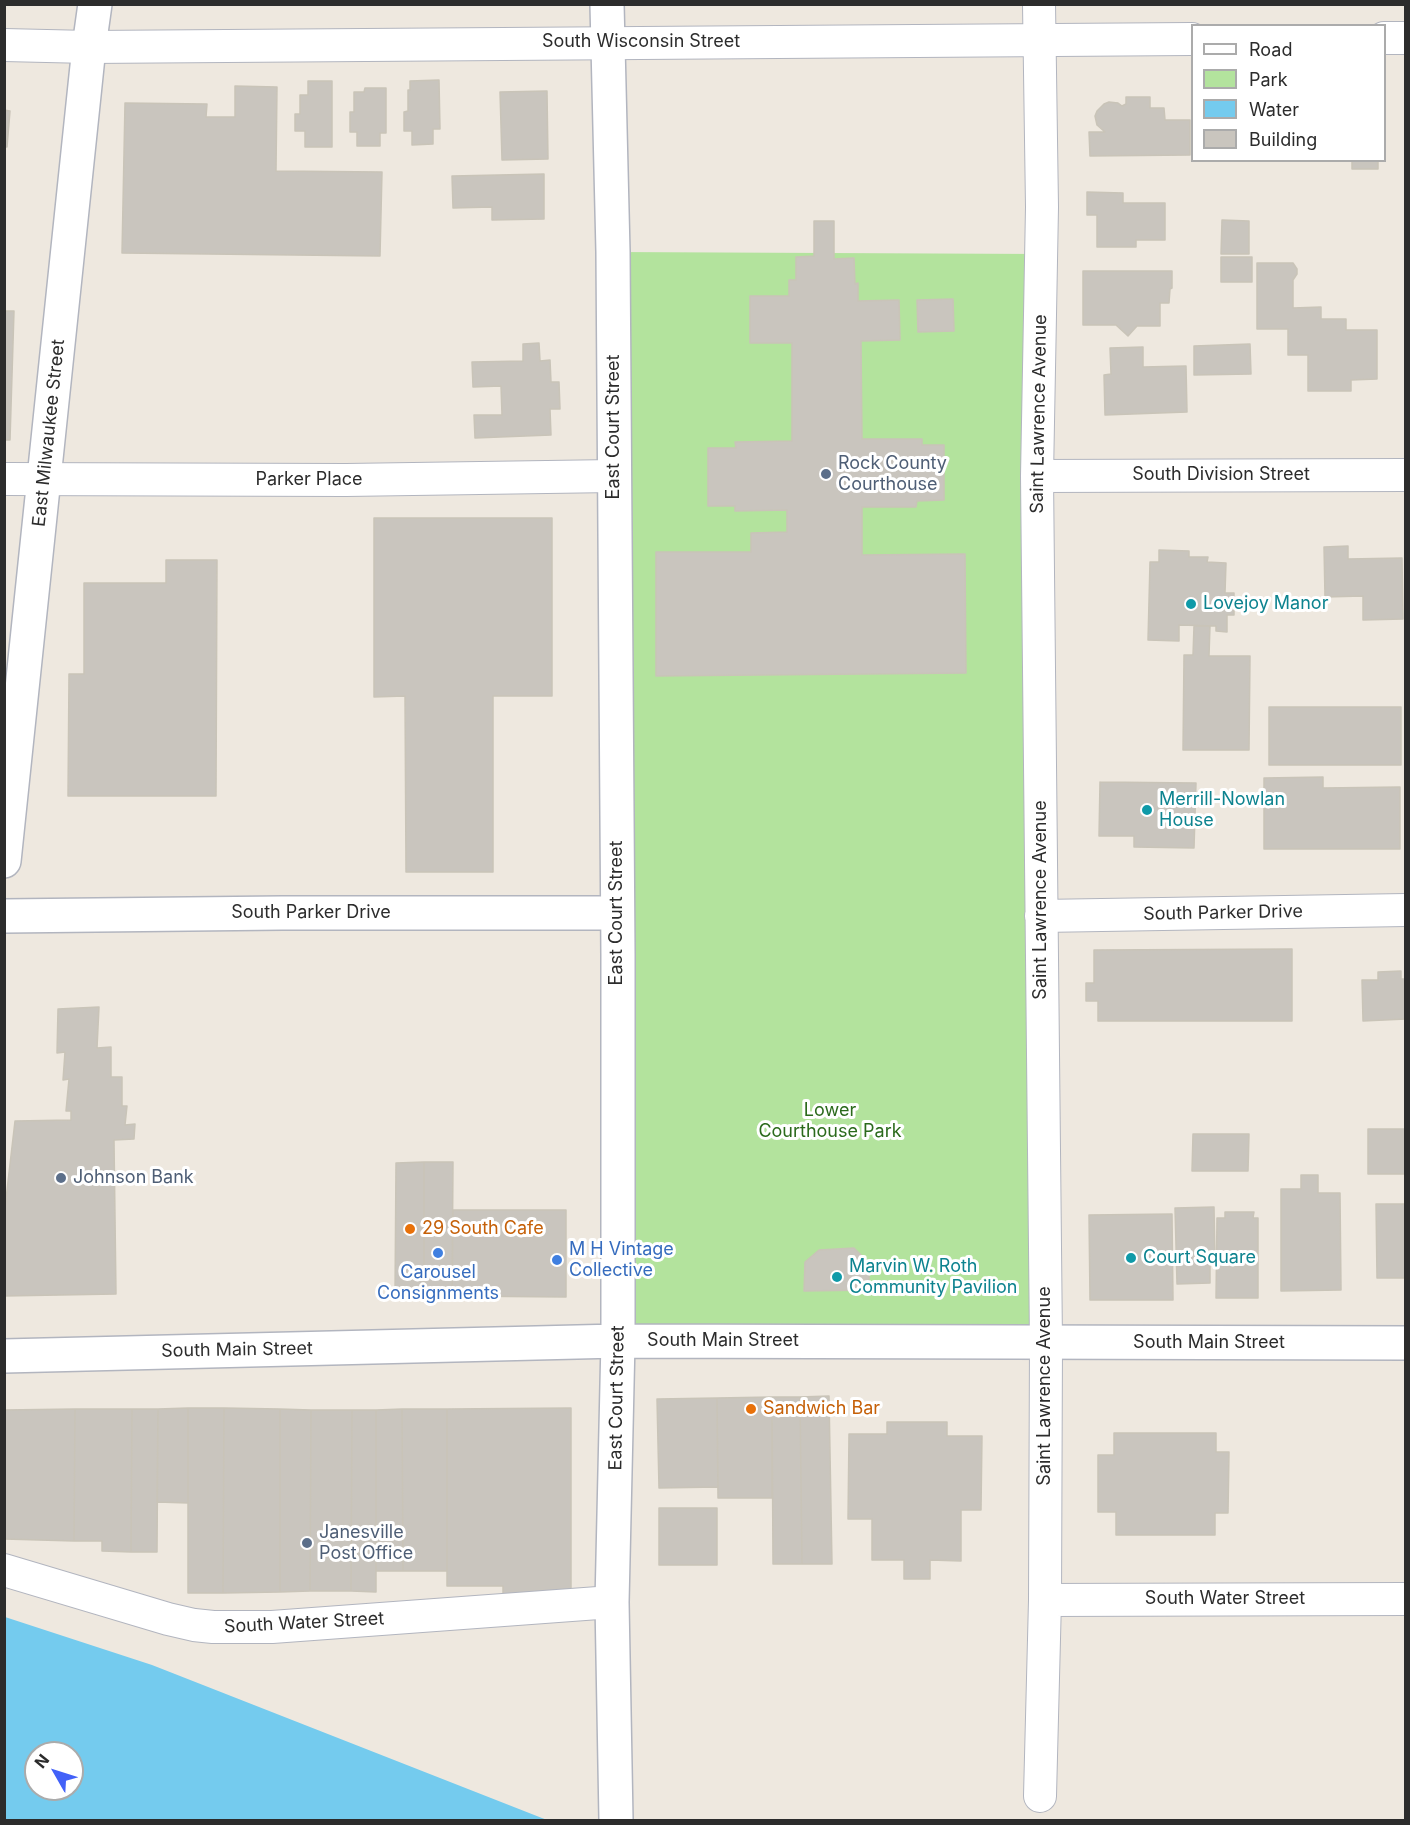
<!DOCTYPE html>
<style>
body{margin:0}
#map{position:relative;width:1410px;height:1825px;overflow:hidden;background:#eee8df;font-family:Inter,sans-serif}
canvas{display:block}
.frame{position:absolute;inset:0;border:6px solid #2c2c2c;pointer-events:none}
.legend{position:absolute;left:1191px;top:24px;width:195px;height:138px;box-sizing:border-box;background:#fff;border:2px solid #ababab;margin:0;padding:8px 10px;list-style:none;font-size:18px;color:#2c2c2c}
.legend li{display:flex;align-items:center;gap:12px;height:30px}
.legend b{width:30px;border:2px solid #ababab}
.north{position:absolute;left:24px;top:1741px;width:60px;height:60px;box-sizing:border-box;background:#fff;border:2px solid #ababab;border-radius:50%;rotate:309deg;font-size:16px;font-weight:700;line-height:24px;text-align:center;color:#2c2c2c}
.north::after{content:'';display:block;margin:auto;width:21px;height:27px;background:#4261f8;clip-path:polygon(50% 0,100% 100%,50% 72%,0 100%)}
</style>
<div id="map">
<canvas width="1410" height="1825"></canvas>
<div class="frame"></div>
<ul class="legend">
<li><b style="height:8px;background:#fff"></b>Road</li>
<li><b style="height:16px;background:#b3e39d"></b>Park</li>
<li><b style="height:16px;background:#74cbee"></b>Water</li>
<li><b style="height:16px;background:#c9c5be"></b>Building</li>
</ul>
<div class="north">N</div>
</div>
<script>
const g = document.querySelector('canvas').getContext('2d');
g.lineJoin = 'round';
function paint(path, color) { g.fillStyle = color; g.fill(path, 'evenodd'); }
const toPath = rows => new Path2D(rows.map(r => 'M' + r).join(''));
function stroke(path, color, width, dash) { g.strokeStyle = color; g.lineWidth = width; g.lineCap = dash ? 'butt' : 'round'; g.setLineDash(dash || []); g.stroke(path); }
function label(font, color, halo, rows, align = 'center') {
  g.font = font + ' Inter,sans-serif'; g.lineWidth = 6; g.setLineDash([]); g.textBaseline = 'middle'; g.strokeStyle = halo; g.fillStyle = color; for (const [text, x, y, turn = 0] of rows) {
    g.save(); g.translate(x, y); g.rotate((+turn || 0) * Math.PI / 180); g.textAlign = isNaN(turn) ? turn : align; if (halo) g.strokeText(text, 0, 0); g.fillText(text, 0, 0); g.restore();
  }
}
const green = toPath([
 [613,252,1041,254,1046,1343,618,1341]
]);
const water = toPath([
 [5,1617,152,1665,547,1820,5,1820],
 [36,1753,72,1753,72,1789,36,1789]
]);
const building = toPath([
 [439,80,440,129,433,129,433,144,412,145,412,131,404,131,404,112,408,111,408,90,410,90,410,81,439,80],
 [308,81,332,81,332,147,305,147,305,131,295,131,295,114,300,114,300,95,308,95,308,81],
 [235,86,277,87,276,171,382,172,380,256,122,253,125,103,207,104,206,117,235,117,235,86],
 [365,88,386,88,386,133,380,133,380,146,357,146,357,132,350,132,350,112,354,112,354,92,364,92,365,88],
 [547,91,548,159,502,160,500,92,547,91],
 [1126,97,1150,97,1150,108,1164,108,1165,120,1190,120,1190,155,1090,156,1089,132,1105,132,1097,125,1095,116,1097,111,1104,104,1109,102,1118,103,1122,106,1126,104,1126,97],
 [4,110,10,111,7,147,4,147,4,110],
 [1352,160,1378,160,1378,169,1352,169,1352,160],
 [544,174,544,219,492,220,492,207,453,208,452,176,544,174],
 [1087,192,1123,193,1123,203,1165,203,1165,240,1136,240,1136,247,1097,247,1097,215,1087,215,1087,192],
 [1222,220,1249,221,1249,254,1221,254,1222,220],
 [814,221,834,221,834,259,854,258,855,284,858,283,858,301,899,300,900,340,861,341,862,439,922,439,922,445,944,445,944,500,917,501,916,507,862,507,862,555,965,554,966,673,656,676,656,552,751,552,751,533,787,532,787,510,735,511,735,506,708,506,708,448,736,448,735,442,792,441,792,343,750,343,750,296,789,296,789,280,796,280,796,257,814,256,814,221],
 [1221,257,1252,257,1252,282,1221,282,1221,257],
 [1257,263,1293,263,1297,269,1297,274,1293,280,1293,308,1321,307,1321,319,1346,319,1346,330,1377,330,1377,379,1351,380,1351,391,1308,391,1308,355,1288,355,1288,329,1257,329,1257,263],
 [1083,271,1172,271,1172,288,1170,289,1169,303,1160,303,1160,326,1137,326,1128,336,1116,325,1083,325,1083,271],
 [953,299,954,331,918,332,917,300,953,299],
 [4,311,14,311,10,440,4,440,4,311],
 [539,343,540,361,550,360,551,382,559,382,560,409,550,409,551,435,475,438,474,415,502,415,501,386,473,387,472,362,523,361,523,344,539,343],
 [1250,344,1251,374,1194,375,1194,346,1250,344],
 [1143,347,1143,367,1186,366,1187,412,1105,415,1104,375,1111,374,1110,348,1143,347],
 [374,518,552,518,552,696,493,696,493,872,406,872,405,696,374,697,374,518],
 [1348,546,1348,559,1402,558,1403,619,1363,620,1363,596,1325,597,1324,547,1348,546],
 [1159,550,1189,551,1189,557,1208,557,1207,562,1226,563,1225,593,1234,593,1234,615,1227,615,1227,632,1216,631,1216,626,1179,625,1179,641,1148,640,1150,562,1159,562,1159,550],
 [166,560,217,560,216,796,68,796,69,674,84,674,84,583,166,583,166,560],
 [1194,626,1210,626,1209,656,1250,656,1249,750,1183,750,1184,655,1193,655,1194,626],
 [1269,707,1401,707,1401,765,1269,765,1269,707],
 [1323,777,1323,788,1400,787,1400,849,1264,849,1264,778,1323,777],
 [1100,782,1196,783,1194,848,1134,847,1134,836,1099,836,1100,782],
 [1292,949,1292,1021,1098,1021,1098,1001,1086,1001,1086,983,1094,983,1094,950,1292,949],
 [1401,971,1401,979,1406,979,1406,1019,1363,1021,1362,980,1378,980,1378,972,1401,971],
 [99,1007,97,1048,111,1047,111,1077,122,1077,122,1106,127,1106,125,1125,135,1124,134,1139,114,1140,116,1294,4,1296,4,1216,15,1121,71,1120,71,1111,66,1111,69,1079,63,1080,65,1052,57,1053,58,1009,99,1007],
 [1368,1129,1406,1129,1406,1174,1368,1174,1368,1129],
 [1193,1134,1249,1134,1248,1171,1192,1171,1193,1134],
 [424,1162,424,1296,395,1295,396,1163,424,1162],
 [424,1162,453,1162,452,1296,424,1296,424,1162],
 [1301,1175,1318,1175,1318,1193,1340,1193,1341,1290,1281,1291,1281,1189,1301,1189,1301,1175],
 [1376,1204,1406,1204,1406,1278,1377,1278,1376,1204],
 [1214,1207,1215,1261,1210,1261,1210,1283,1177,1284,1175,1208,1214,1207],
 [453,1210,566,1210,566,1297,452,1296,453,1210],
 [1225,1212,1254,1212,1253,1218,1258,1218,1258,1298,1216,1298,1217,1218,1225,1218,1225,1212],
 [1172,1214,1173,1300,1090,1300,1089,1215,1172,1214],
 [854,1248,869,1263,869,1290,804,1291,805,1262,819,1250,854,1248],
 [829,1396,832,1564,802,1564,800,1397,829,1396],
 [772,1397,800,1397,802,1564,773,1564,772,1397],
 [772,1397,772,1498,718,1498,717,1398,772,1397],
 [717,1398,718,1487,659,1488,657,1399,717,1398],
 [188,1408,188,1503,157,1502,158,1409,188,1408],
 [188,1408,224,1408,223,1593,188,1593,188,1408],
 [224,1408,280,1409,280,1592,223,1593,224,1408],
 [571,1408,571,1596,503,1596,503,1586,447,1586,447,1409,571,1408],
 [75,1409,74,1541,4,1539,4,1410,75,1409],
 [75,1409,132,1409,131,1552,102,1551,102,1541,74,1541,75,1409],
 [132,1409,158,1409,157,1552,131,1552,132,1409],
 [280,1409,311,1410,310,1591,280,1592,280,1409],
 [402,1409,447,1409,447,1571,403,1571,402,1409],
 [402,1409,403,1571,376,1571,376,1410,402,1409],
 [311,1410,352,1410,351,1591,310,1591,311,1410],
 [352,1410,376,1410,376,1592,351,1591,352,1410],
 [887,1422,947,1422,947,1436,982,1436,981,1510,961,1510,961,1561,930,1560,930,1579,904,1579,904,1560,872,1560,872,1519,848,1519,849,1434,887,1434,887,1422],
 [1114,1433,1216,1433,1216,1452,1229,1452,1228,1513,1215,1513,1215,1535,1116,1535,1116,1512,1098,1512,1098,1455,1114,1455,1114,1433],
 [659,1508,717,1508,717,1565,659,1565,659,1508]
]);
const minor = toPath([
 [1039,4,1042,207,1037,476,1046,1343,1045,1600,1040,1796],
 [1384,38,1406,38],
 [4,45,89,47,1192,39],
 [1037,476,1406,475],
 [4,479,346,480,614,476],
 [1041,916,1406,910],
 [4,1570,168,1619,194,1625,213,1627,272,1627,612,1602],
 [1045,1600,1406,1599]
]);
const secondary = toPath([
 [607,4,613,252,618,954,618,1341,612,1602,616,1820],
 [4,861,89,47,95,4],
 [4,916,282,913,617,913],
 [4,1356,618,1341,1406,1343]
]);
const markers = [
 [826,474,6,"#5c6f8a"],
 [1191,604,6,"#0f9aa8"],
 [1147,810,6,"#0f9aa8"],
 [61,1178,6,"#5c6f8a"],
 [410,1229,6,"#e8710a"],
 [438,1253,6,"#3f7fe0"],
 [1131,1258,6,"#0f9aa8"],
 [557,1260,6,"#3f7fe0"],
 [837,1277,6,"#0f9aa8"],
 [751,1409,6,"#e8710a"],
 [307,1543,6,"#5c6f8a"]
];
const streetNames = [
 ["South Wisconsin Street",641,42],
 ["Saint Lawrence Avenue",1039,414,-89],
 ["East Court Street",614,427,-90],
 ["East Milwaukee Street",49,433,-84],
 ["South Division Street",1221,475],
 ["Parker Place",309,480],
 ["Saint Lawrence Avenue",1041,900,-90],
 ["South Parker Drive",311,913],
 ["East Court Street",617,913,-90],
 ["South Parker Drive",1223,913,-1],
 ["South Main Street",723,1341],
 ["South Main Street",1209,1343],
 ["South Main Street",237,1350,-1],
 ["Saint Lawrence Avenue",1045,1386,-90],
 ["East Court Street",617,1398,-89],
 ["South Water Street",1225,1599],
 ["South Water Street",304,1623,-3]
];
const serviceNames = [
 ["Rock County",838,464],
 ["Courthouse",838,485],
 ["Johnson Bank",73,1178],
 ["Janesville",319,1533],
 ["Post Office",319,1554]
];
const cultureNames = [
 ["Lovejoy Manor",1203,604],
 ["Merrill-Nowlan",1159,800],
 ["House",1159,821],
 ["Court Square",1143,1258],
 ["Marvin W. Roth",849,1267],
 ["Community Pavilion",849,1288]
];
const parkNames = [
 ["Lower",830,1111],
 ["Courthouse Park",830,1132]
];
const foodNames = [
 ["29 South Cafe",422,1229],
 ["Sandwich Bar",763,1409]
];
const shopNames = [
 ["M H Vintage",569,1250],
 ["Collective",569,1271],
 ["Carousel",438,1273,"center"],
 ["Consignments",438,1294,"center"]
];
paint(green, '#b3e39d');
paint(water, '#74cbee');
paint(building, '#c9c5be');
stroke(building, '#c9c4b8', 1.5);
stroke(minor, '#b2b5bf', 34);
stroke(secondary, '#b2b5bf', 36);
stroke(minor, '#fff', 32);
stroke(secondary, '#fff', 33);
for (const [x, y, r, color] of markers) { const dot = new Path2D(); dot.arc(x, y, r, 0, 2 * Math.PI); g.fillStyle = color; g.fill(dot); stroke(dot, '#fff', 2); }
label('18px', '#2c2c2c', '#fff', streetNames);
label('18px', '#4e5e75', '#fff', serviceNames, 'left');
label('18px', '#0d838f', '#fff', cultureNames, 'left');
label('18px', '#2b6a1c', '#fff', parkNames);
label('18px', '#c56008', '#fff', foodNames, 'left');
label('18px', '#366cbe', '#fff', shopNames, 'left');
</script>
